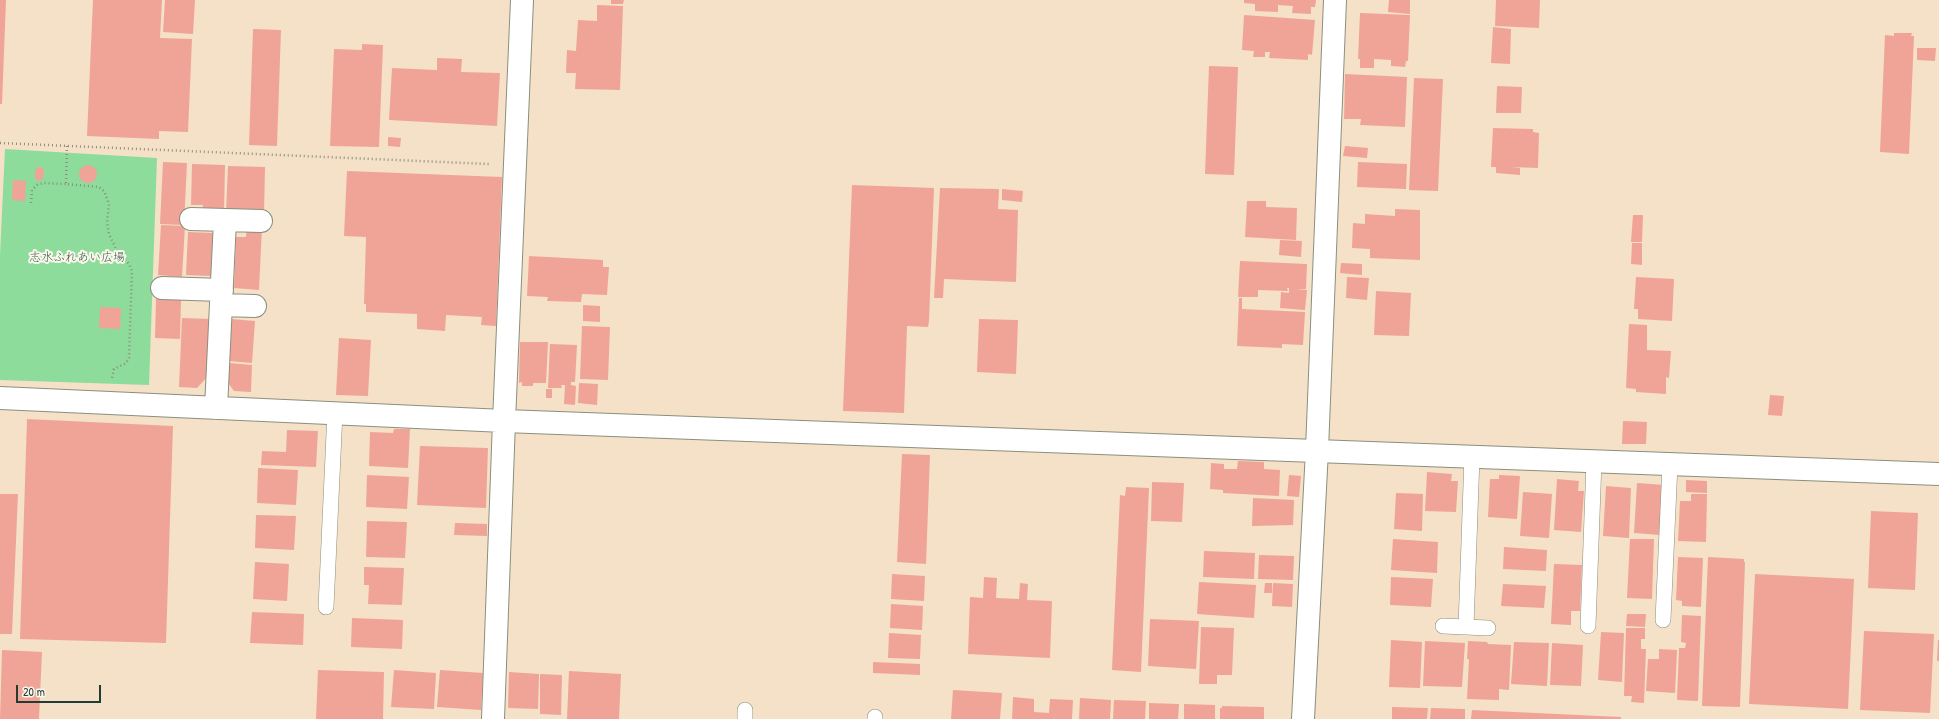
<!DOCTYPE html>
<meta charset="utf-8">
<style>
body{margin:0}
#map{position:relative;width:1939px;height:719px;overflow:hidden;background:#f5e1c7;font-family:"Patrick Hand",sans-serif}
canvas{display:block}
.scale{position:absolute;left:16px;top:685px;width:85px;height:18px;box-sizing:border-box;border:2px solid #1f3d34;border-top:0;padding-left:5px;font-size:12px;line-height:14px;white-space:nowrap;color:#1f3d34;-webkit-text-stroke:3px #fbf7ec;paint-order:stroke}
</style>
<div id="map">
<canvas width="1939" height="719"></canvas>
<div class="scale">20 m</div>
</div>
<script>
const g = document.querySelector('canvas').getContext('2d');
g.lineJoin = 'round';
function paint(path, color) { g.fillStyle = color; g.fill(path, 'evenodd'); }
const toPath = rows => new Path2D(rows.map(r => 'M' + r).join(''));
function stroke(path, color, width, dash) { g.strokeStyle = color; g.lineWidth = width; g.lineCap = dash ? 'butt' : 'round'; g.setLineDash(dash || []); g.stroke(path); }
function label(font, color, halo, rows, align = 'center') {
  g.font = font + ' "Patrick Hand","Klee One",sans-serif'; g.lineWidth = 4; g.setLineDash([]); g.textBaseline = 'middle'; g.strokeStyle = halo; g.fillStyle = color; for (const [text, x, y, turn = 0] of rows) {
    g.save(); g.translate(x, y); g.rotate((+turn || 0) * Math.PI / 180); g.textAlign = isNaN(turn) ? turn : align; if (halo) g.strokeText(text, 0, 0); g.fillText(text, 0, 0); g.restore();
  }
}
const green = toPath([
 [5,149,157,158,149,385,0,380,0,255]
]);
const building = toPath([
 [0,0,6,0,2,104,0,104],
 [93,0,162,0,160,38,192,39,188,132,159,131,159,139,87,136],
 [165,0,195,0,193,34,163,32],
 [611,0,624,0,623,4,611,4],
 [1244,0,1316,0,1315,7,1311,7,1311,14,1292,13,1293,6,1278,5,1278,12,1255,11,1255,4,1244,3],
 [1389,0,1410,0,1410,14,1388,12],
 [1496,0,1540,0,1539,28,1495,26],
 [597,5,623,6,620,90,575,89,576,73,566,73,567,50,576,51,578,20,597,21],
 [1360,13,1410,15,1408,61,1406,61,1405,67,1391,66,1391,60,1374,59,1374,68,1360,68,1360,59,1358,59],
 [1244,15,1315,20,1312,55,1308,54,1308,60,1269,58,1270,52,1265,52,1265,57,1253,57,1254,51,1242,50],
 [1493,27,1511,29,1510,64,1491,63],
 [253,29,281,30,277,146,249,145],
 [1894,33,1912,33,1911,36,1914,36,1909,154,1880,152,1885,35,1894,36],
 [362,44,383,45,379,147,330,146,334,49,362,50],
 [1917,48,1936,48,1935,61,1917,60],
 [437,58,462,59,461,72,500,73,497,126,389,120,392,68,437,70],
 [1209,66,1238,67,1234,175,1205,174],
 [1345,74,1407,77,1405,127,1360,125,1361,119,1344,119],
 [1414,78,1443,79,1438,191,1409,190],
 [1497,86,1522,87,1521,113,1496,113],
 [1493,128,1533,129,1533,132,1539,133,1538,168,1511,167,1520,168,1520,175,1496,173,1496,167,1491,167],
 [388,137,401,138,400,147,388,146],
 [1345,146,1368,148,1367,158,1343,156],
 [163,162,187,163,184,225,160,224],
 [1358,162,1407,164,1406,189,1357,187],
 [192,164,225,165,224,212,202,212,203,205,191,205],
 '79 174a9 9 0 1 1 18 0a9 9 0 1 1-18 0Z',
 [228,166,265,167,264,214,226,213],
 [38,167,42,167,44,171,43,179,40,181,35,179,35,171],
 [347,171,502,177,496,326,481,325,482,317,446,315,445,331,417,329,417,314,366,312,366,304,364,304,366,237,344,236],
 [13,180,26,181,25,201,12,200],
 [852,185,934,188,929,321,928,327,907,326,904,413,843,411],
 [940,188,999,189,998,209,1018,210,1016,282,944,279,943,298,934,298],
 [1002,189,1023,191,1022,202,1002,200],
 [1247,201,1266,201,1266,207,1297,208,1296,240,1245,237],
 [1395,209,1420,210,1420,260,1370,258,1370,249,1352,248,1353,223,1365,224,1365,214,1395,216],
 [1633,215,1643,215,1642,242,1631,242],
 [161,225,185,226,182,277,158,275],
 [247,226,262,227,259,290,234,288,236,237,246,237],
 [188,232,213,233,211,276,186,275],
 [1280,240,1302,241,1301,257,1279,255],
 [1632,243,1642,243,1642,265,1631,264],
 [529,256,603,260,603,267,609,267,607,295,582,294,581,302,547,301,548,297,527,296],
 [1240,261,1307,264,1306,289,1296,289,1307,290,1305,310,1280,308,1281,292,1289,293,1289,288,1287,288,1288,291,1258,290,1258,297,1238,297],
 [1341,263,1362,264,1362,275,1340,273],
 [1347,277,1369,278,1367,300,1346,298],
 [1636,277,1674,279,1672,321,1638,319,1638,309,1634,309],
 [1376,291,1411,293,1409,336,1374,335],
 [1239,298,1242,298,1242,309,1305,312,1303,345,1282,344,1282,348,1237,346],
 [156,299,181,300,180,339,155,338],
 [583,305,600,306,600,322,583,321],
 [100,307,121,308,120,329,99,328],
 [182,318,212,319,210,374,197,388,179,387],
 [231,319,255,321,252,363,229,361],
 [979,319,1018,320,1016,374,977,372],
 [1629,324,1647,325,1647,350,1671,351,1669,378,1666,377,1666,394,1636,392,1636,389,1626,388],
 [582,326,610,327,608,380,580,379],
 [339,338,371,340,368,396,336,395],
 [520,342,548,342,546,383,533,383,533,386,522,386,522,382,519,383],
 [550,344,577,345,575,382,571,382,571,385,576,386,575,405,564,404,565,385,561,385,562,388,548,388],
 [229,363,252,365,251,392,234,391,228,383],
 [579,383,598,384,597,405,578,403],
 [546,389,552,389,552,398,546,398],
 [1770,395,1784,396,1782,416,1768,415],
 [27,419,173,426,166,643,20,639],
 [1623,421,1647,422,1646,444,1622,444],
 [394,429,410,429,408,468,369,466,370,432,393,433],
 [287,430,318,431,316,467,261,465,262,451,286,452],
 [420,446,488,448,486,508,417,505],
 [902,454,930,455,926,564,897,562],
 [1238,461,1264,462,1264,469,1280,470,1279,496,1223,493,1223,490,1210,489,1211,463,1224,464,1224,469,1237,469],
 [258,468,298,470,296,505,257,503],
 [1427,472,1452,474,1451,481,1458,481,1456,512,1425,511],
 [367,475,409,477,407,509,366,507],
 [1289,475,1301,476,1299,497,1287,496],
 [1499,475,1520,476,1517,519,1488,517,1490,479,1499,479],
 [1557,479,1579,481,1578,491,1584,491,1581,532,1554,530],
 [1686,480,1707,481,1707,493,1686,492],
 [1152,482,1184,483,1182,522,1151,521],
 [1637,483,1664,485,1660,535,1634,533],
 [1606,486,1631,488,1629,538,1603,536],
 [1126,487,1149,488,1141,672,1112,670,1120,495,1125,496],
 [1523,492,1552,494,1549,538,1520,536],
 [1396,493,1423,494,1422,531,1394,529],
 [0,494,18,494,12,634,0,634],
 [1691,494,1707,494,1706,542,1678,541,1680,501,1691,501],
 [1253,498,1294,500,1293,525,1252,526],
 [1871,511,1918,513,1915,590,1868,588],
 [256,515,296,516,294,550,255,548],
 [367,521,407,522,405,558,366,557],
 [455,523,487,524,487,536,454,535],
 [1393,539,1438,542,1437,573,1391,570],
 [1630,539,1654,539,1652,599,1627,598],
 [1504,547,1547,550,1546,571,1503,569],
 [1204,551,1255,553,1254,579,1203,577],
 [1259,555,1294,556,1293,580,1258,579],
 [1678,557,1703,558,1701,607,1682,606,1682,601,1676,600],
 [1708,557,1744,559,1744,562,1745,562,1740,707,1702,706],
 [255,562,289,564,287,601,253,599],
 [1554,564,1582,565,1580,611,1571,611,1571,625,1551,624],
 [364,567,404,568,402,605,368,604,369,585,364,585],
 [892,574,925,576,924,601,891,599],
 [1755,574,1854,579,1848,709,1749,704],
 [984,577,997,578,996,598,1019,599,1020,583,1028,584,1027,600,1052,601,1050,658,968,654,970,597,983,598],
 [1391,577,1433,579,1431,607,1390,605],
 [1199,582,1256,585,1254,618,1197,614],
 [1265,583,1272,583,1272,593,1264,593],
 [1273,583,1293,584,1292,607,1272,606],
 [1503,584,1546,586,1544,608,1501,606],
 [891,604,923,606,922,630,890,628],
 [252,612,304,614,303,645,250,643],
 [1627,614,1646,614,1645,627,1626,626],
 [1682,615,1701,616,1698,701,1677,700,1679,648,1685,648,1686,643,1681,642],
 [352,618,403,620,402,649,351,647],
 [1150,619,1199,621,1196,669,1148,666],
 [1201,627,1234,628,1232,675,1217,675,1217,684,1199,684],
 [1626,628,1645,628,1645,639,1641,639,1641,649,1646,649,1644,703,1631,702,1632,696,1624,696],
 [1864,631,1934,634,1930,713,1860,710],
 [1601,632,1624,633,1622,682,1598,680],
 [889,633,921,635,920,659,888,658],
 [1391,640,1422,642,1420,688,1389,687],
 [1938,640,1939,640,1939,661,1937,661],
 [1425,641,1465,643,1462,687,1423,686],
 [1468,641,1487,642,1488,644,1511,645,1509,690,1499,689,1499,700,1467,699,1469,659,1467,659],
 [1514,642,1549,643,1547,686,1511,684],
 [1552,643,1583,645,1581,686,1550,685],
 [1659,649,1677,650,1675,693,1646,691,1648,659,1659,659],
 [2,650,42,652,39,719,0,719],
 [873,662,920,664,920,675,873,673],
 [318,670,384,672,383,719,316,719],
 [394,670,436,673,434,709,391,707],
 [440,670,483,673,481,710,437,707],
 [569,671,621,674,619,719,567,719],
 [509,672,539,674,538,709,508,708],
 [540,674,562,675,561,715,540,714],
 [953,690,1002,693,1000,719,951,719],
 [1013,697,1034,699,1034,712,1049,713,1050,699,1073,700,1072,719,1012,719],
 [1080,698,1111,700,1110,719,1079,719],
 [1114,700,1146,701,1145,719,1113,719],
 [1149,703,1179,704,1178,719,1149,719],
 [1184,704,1215,705,1215,719,1184,719],
 [1222,706,1264,707,1264,719,1220,719,1220,708,1222,708],
 [1392,707,1428,708,1427,719,1392,719],
 [1431,708,1465,709,1465,719,1430,719],
 [1472,710,1621,717,1621,719,1471,719]
]);
const path = toPath([
 [0,143,489,164],
 [67,146,66,184,99,187,104,191,109,204,107,222,109,234,116,249,129,264,132,271,129,358,126,363,114,369,112,378],
 [31,203,32,190,37,185,43,183,66,184]
]);
const service = toPath([
 [326,607,335,412],
 [1663,620,1670,464],
 [1443,626,1488,628],
 [1588,626,1594,461],
 [1466,627,1472,456],
 [745,719,745,710],
 [875,719,875,717]
]);
const minor = toPath([
 [191,219,261,221],
 [162,288,222,290],
 [221,305,255,306],
 [0,398,504,421,1939,474],
 [216,408,225,220],
 [493,719,504,421,522,0],
 [1303,719,1317,450,1335,0]
]);
const parkNames = [
 ["志水ふれあい広場",77,258]
];
paint(green, '#8ddc9b');
paint(building, '#f0a497');
stroke(service, '#8a8f7e', 16);
stroke(minor, '#8a8f7e', 24);
stroke(path, '#8a8f7e', 2.5, [1, 3]);
stroke(service, '#fff', 15);
stroke(minor, '#fff', 22);
label('12px', '#355d49', '#fbf7ec', parkNames);
</script>
